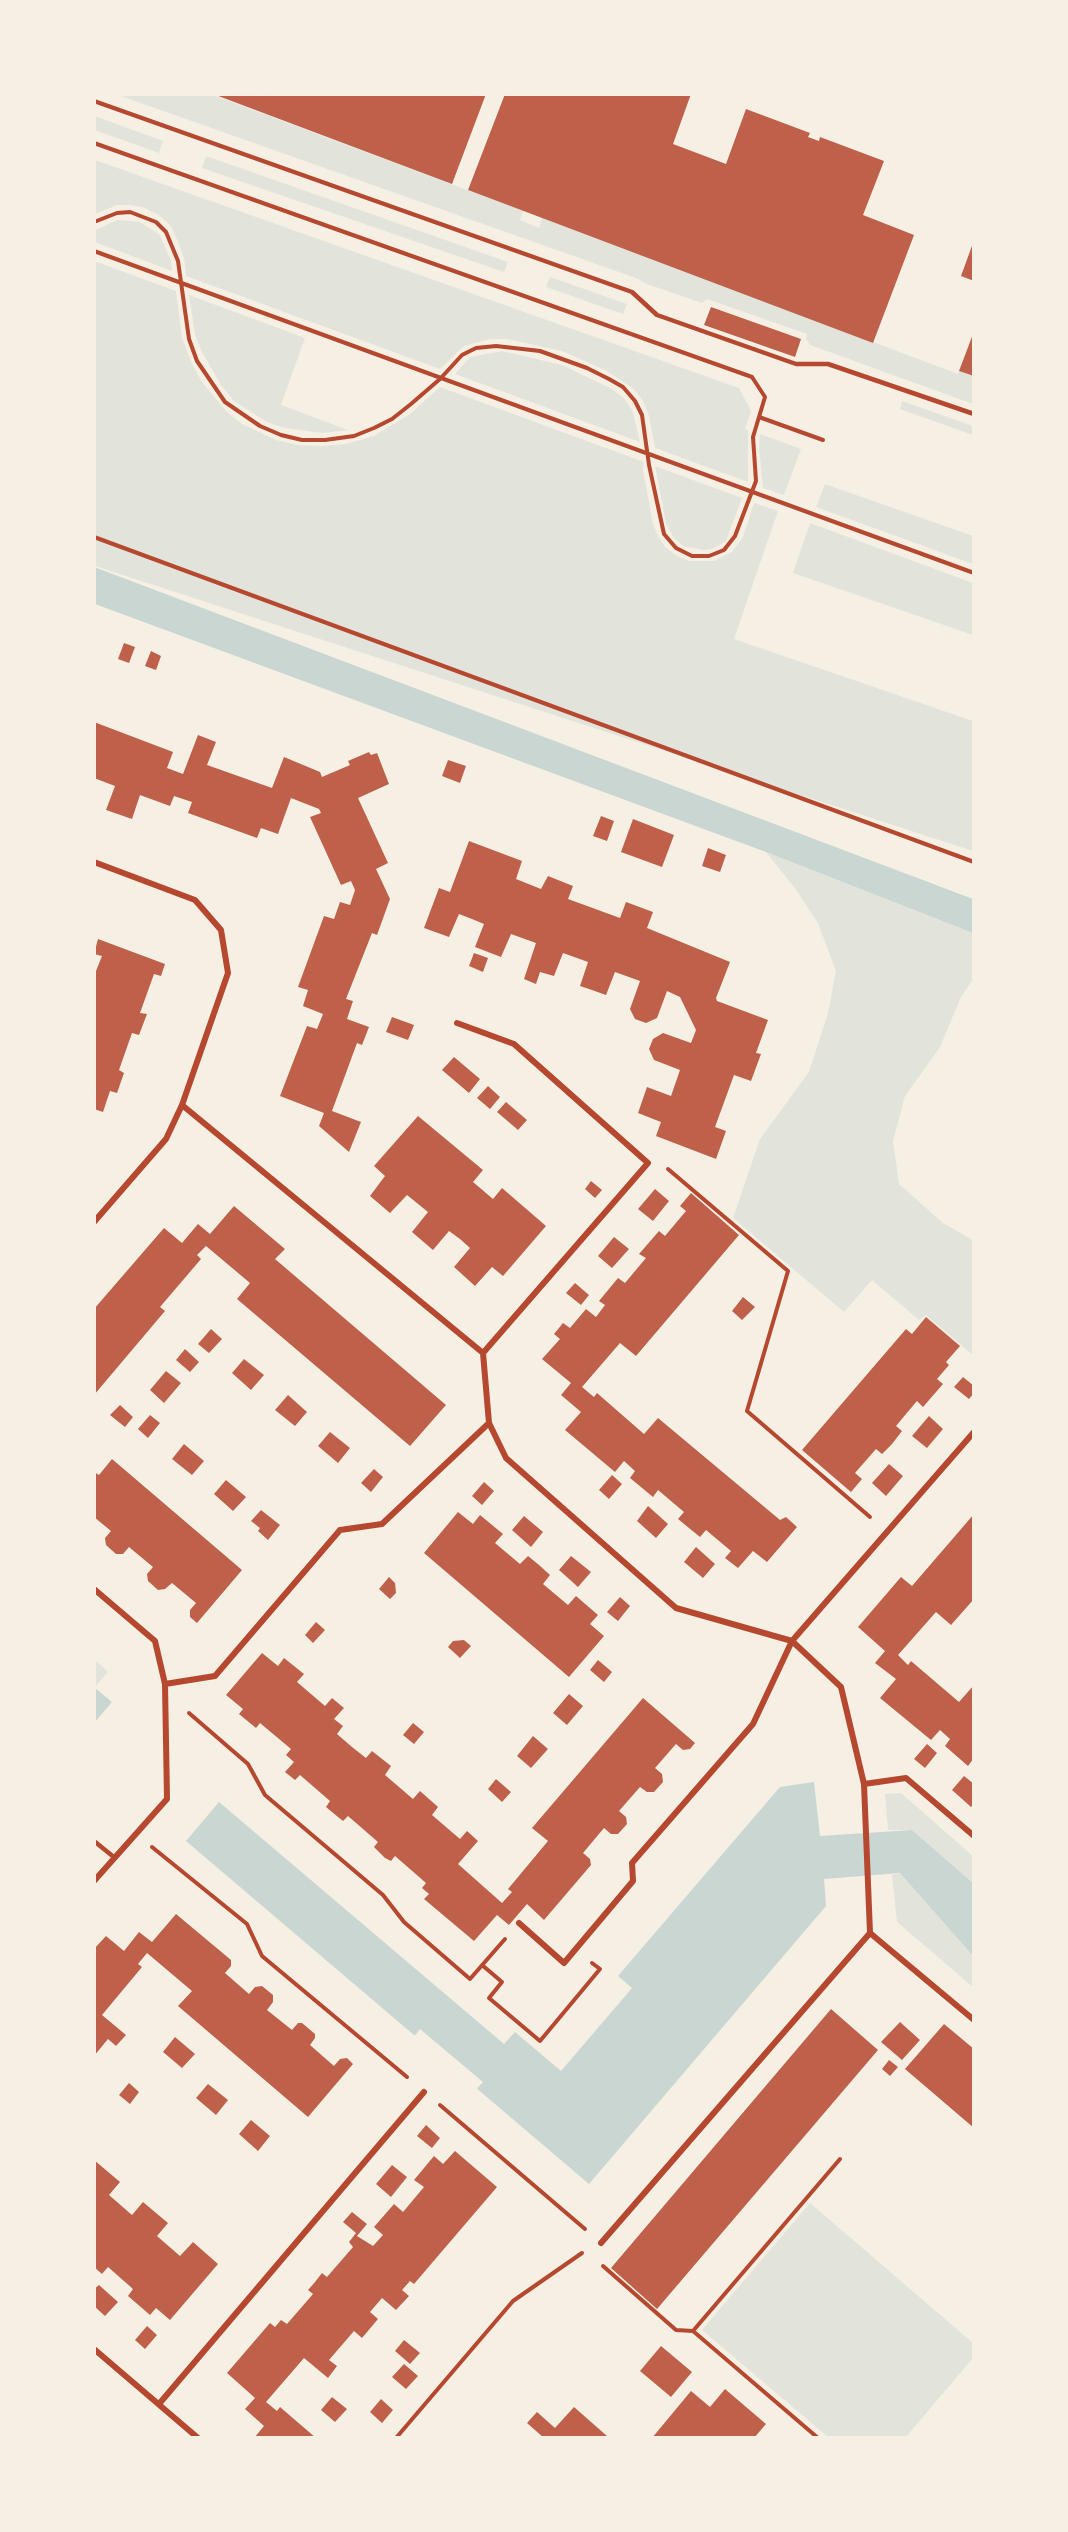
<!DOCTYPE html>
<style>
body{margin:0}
#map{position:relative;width:1068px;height:2532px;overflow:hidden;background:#f6efe4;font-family:"Public Sans",sans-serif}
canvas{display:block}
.frame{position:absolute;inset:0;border:96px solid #f6efe4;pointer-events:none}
</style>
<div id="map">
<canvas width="1068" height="2532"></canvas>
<div class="frame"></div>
</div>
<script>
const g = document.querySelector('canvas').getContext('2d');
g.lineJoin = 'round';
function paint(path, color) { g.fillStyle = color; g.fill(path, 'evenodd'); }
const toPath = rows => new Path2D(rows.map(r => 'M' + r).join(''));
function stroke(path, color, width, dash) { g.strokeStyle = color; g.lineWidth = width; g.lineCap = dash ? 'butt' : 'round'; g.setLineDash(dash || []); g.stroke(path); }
const green = toPath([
 [118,95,213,95,523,211,520,220,539,228,542,218,958,374,959,371,973,376,973,404,810,345,806,339,807,334,707,299,702,303,647,284,636,278],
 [95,116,163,141,159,153,95,130],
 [206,156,508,262,504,272,202,168],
 [95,160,739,388,751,411,745,429,748,430,748,482,655,448,649,416,643,401,634,389,605,370,562,351,508,339,490,339,464,346,440,369,186,276,184,258,178,241,170,225,159,215,145,208,132,205,117,205,95,214],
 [118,220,140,222,160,235,171,261,172,271,95,242,95,230],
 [94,261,176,291,182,338,192,364,202,382,227,412,242,424,276,440,298,445,322,446,346,444,374,436,410,414,440,387,644,462,643,470,653,524,658,536,665,547,677,556,689,561,714,561,732,552,743,537,754,503,778,511,734,639,973,721,973,851,95,566],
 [550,277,627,304,623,314,546,287],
 [189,295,305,338,281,405,348,430,323,433,285,428,267,422,234,401,221,385,202,352,195,335],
 [502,351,562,365,612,389,625,399,633,412,640,442,455,374,470,357],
 [902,401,973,426,973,435,900,409],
 [760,434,801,449,784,495,763,488,759,448],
 [655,466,742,498,726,541,712,549,703,550,683,546,674,538,666,523],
 [825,484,973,536,973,564,816,507],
 [810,523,973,583,973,635,793,573],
 [766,852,973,933,973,979,961,997,940,1047,905,1096,893,1141,899,1184,943,1223,973,1240,973,1355,926,1315,919,1320,872,1280,844,1312,733,1218,760,1139,809,1072,828,1013,836,971,818,923,797,891],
 [95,1660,108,1672,95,1687],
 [901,1793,973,1856,973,1883,912,1830,888,1830,885,1794],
 [900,1873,973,1956,973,1987,897,1922,892,1875],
 [810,2203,973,2343,973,2358,906,2437,828,2437,702,2330]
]);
const water = toPath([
 [94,567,973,899,973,933,766,852,95,604],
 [95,1688,112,1702,95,1722],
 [814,1782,820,1836,912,1830,973,1883,973,1956,900,1873,824,1879,826,1906,589,2184,186,1841,219,1802,504,2044,515,2032,561,2071,632,1988,618,1976,780,1787]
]);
const pier = toPath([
 [420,2029,483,2082,475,2091,413,2038]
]);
const building = toPath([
 [213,94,486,94,452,184],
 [505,94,691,94,673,144,726,164,746,109,810,133,808,137,819,141,820,137,884,161,863,215,914,235,873,343,468,190],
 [973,243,974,243,974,281,961,276],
 [711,307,801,339,795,357,704,325],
 [973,334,974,334,974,376,959,371],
 [124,643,135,647,129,663,118,659],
 [151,651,161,656,156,670,145,666],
 [94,722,173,752,167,768,183,774,198,735,216,742,207,765,272,788,284,757,320,772,322,777,350,765,348,761,369,752,371,755,377,753,389,784,358,798,388,863,376,869,390,899,377,935,372,933,346,999,353,1001,347,1019,369,1027,362,1045,357,1043,332,1111,361,1122,349,1152,319,1126,324,1113,280,1096,307,1026,317,1029,323,1014,303,1006,308,990,298,987,324,916,334,919,340,902,350,905,355,890,351,881,341,885,310,817,321,813,319,809,291,798,278,834,261,828,257,838,188,813,192,802,174,796,170,806,140,795,132,819,106,810,115,786,94,778],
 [448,760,466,766,460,783,442,776],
 [601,816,614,821,607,841,593,836],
 [633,819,674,835,662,867,621,852],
 [469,841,522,861,516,879,541,889,548,876,573,886,568,899,620,918,626,902,653,912,647,928,730,962,716,998,717,1001,768,1020,756,1053,761,1054,751,1081,734,1075,715,1127,726,1131,716,1159,656,1136,661,1122,638,1113,647,1087,671,1096,680,1070,654,1060,649,1049,653,1039,663,1033,691,1043,696,1030,680,997,667,991,657,1018,646,1023,635,1019,630,1009,640,981,615,972,606,995,592,990,580,986,588,962,563,953,554,976,540,972,536,984,524,979,536,943,511,934,501,957,475,947,484,924,472,919,459,914,449,937,424,928,439,888,450,892],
 [708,848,726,855,720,872,702,866],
 [98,939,165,964,161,976,154,974,140,1013,147,1014,139,1035,132,1033,119,1070,124,1073,117,1093,110,1091,103,1112,94,1109,94,976,102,956,94,954],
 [474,953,488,958,483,972,469,966],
 [392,1017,414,1025,408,1040,386,1032],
 [454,1057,480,1079,469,1093,442,1070],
 [488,1086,500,1097,490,1109,477,1098],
 [506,1102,527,1120,518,1130,497,1112],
 [418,1116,483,1170,473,1182,493,1199,502,1188,546,1226,503,1276,492,1267,475,1286,454,1267,470,1248,460,1239,449,1231,433,1250,412,1232,428,1212,407,1195,390,1213,370,1196,385,1176,374,1166],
 [591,1181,602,1190,595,1198,585,1189],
 [655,1189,669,1201,653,1221,638,1209],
 [691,1193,739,1235,636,1356,620,1343,582,1387,594,1397,597,1393,644,1434,658,1418,780,1520,786,1517,797,1527,767,1562,753,1551,738,1568,725,1558,731,1551,706,1530,700,1537,678,1519,684,1512,658,1490,653,1497,630,1478,635,1471,624,1461,615,1472,565,1430,581,1412,561,1395,571,1383,542,1359,560,1339,554,1334,563,1323,570,1328,586,1309,596,1317,605,1305,599,1301,618,1278,625,1283,635,1271,646,1258,639,1254,659,1231,665,1236,675,1224,686,1211,680,1206],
 [234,1206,285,1249,275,1259,446,1405,410,1446,237,1299,250,1283,206,1246,197,1255,201,1259,160,1307,165,1311,94,1395,94,1309,164,1228,182,1243,198,1224,210,1234],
 [614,1237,629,1249,612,1268,598,1256],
 [575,1283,589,1295,581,1305,566,1293],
 [743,1297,755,1307,742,1320,732,1311],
 [926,1317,960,1346,946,1362,949,1365,937,1379,943,1384,923,1407,917,1401,906,1414,896,1426,902,1431,892,1444,882,1454,876,1449,855,1473,862,1479,851,1492,802,1450,906,1329,912,1334],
 [211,1329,222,1339,209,1353,198,1344],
 [185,1349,199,1362,190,1372,176,1360],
 [244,1359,264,1375,251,1390,232,1373],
 [166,1371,181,1383,164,1403,150,1390],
 [963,1377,974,1386,974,1393,969,1399,954,1387],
 [288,1395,307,1412,295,1426,275,1410],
 [120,1405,133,1417,125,1427,110,1415],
 [150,1415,160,1423,148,1438,138,1429],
 [929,1416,943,1429,927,1448,912,1436],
 [330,1432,350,1448,338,1463,318,1446],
 [184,1444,204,1461,192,1475,172,1459],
 [112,1459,242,1570,197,1623,190,1617,190,1610,196,1603,172,1583,165,1589,158,1590,148,1581,147,1574,153,1567,129,1547,123,1554,116,1554,106,1545,105,1538,111,1531,94,1517,94,1472,99,1475],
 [889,1464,903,1476,886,1496,872,1483],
 [374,1469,383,1477,371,1492,361,1483],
 [612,1475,622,1484,609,1499,599,1490],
 [226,1480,246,1497,233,1511,214,1494],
 [484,1482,494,1491,482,1505,472,1496],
 [648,1506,668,1524,656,1538,637,1521],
 [261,1510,280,1525,268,1540,258,1531,260,1528,251,1521],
 [458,1512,473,1524,480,1515,503,1534,495,1543,520,1564,528,1556,539,1565,550,1575,543,1584,568,1605,576,1596,598,1615,590,1624,604,1636,569,1677,424,1553],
 [974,1514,974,1599,951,1625,936,1612,898,1655,908,1665,911,1661,959,1702,974,1685,974,1758,968,1766,945,1746,950,1739,940,1730,931,1740,880,1698,896,1679,875,1663,885,1651,858,1627,901,1577,912,1586],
 [524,1516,543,1532,531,1547,512,1530],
 [696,1547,715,1564,703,1578,684,1562],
 [571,1556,591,1572,578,1587,559,1570],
 [389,1577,395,1583,396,1593,390,1599,379,1589],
 [620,1597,630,1606,618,1621,607,1612],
 [316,1622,325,1630,313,1643,305,1635],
 [464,1640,471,1646,460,1658,448,1647,453,1641],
 [262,1653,278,1666,284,1658,304,1674,297,1682,325,1706,332,1698,344,1708,334,1719,343,1726,337,1734,352,1747,366,1758,372,1751,391,1766,385,1775,413,1799,420,1791,438,1807,432,1815,460,1839,467,1831,478,1841,458,1864,502,1903,512,1892,508,1889,548,1841,532,1828,643,1698,695,1743,690,1749,683,1750,676,1744,655,1768,662,1774,663,1782,654,1792,647,1792,640,1787,619,1811,626,1817,627,1824,618,1834,611,1834,604,1828,583,1853,590,1859,591,1865,544,1920,527,1904,509,1925,497,1915,474,1941,424,1899,429,1894,422,1888,426,1883,395,1856,391,1861,385,1858,374,1847,378,1842,348,1816,343,1821,338,1817,326,1807,330,1801,300,1775,295,1780,285,1772,294,1762,286,1755,291,1749,260,1723,256,1728,239,1714,243,1709,226,1695],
 [598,1660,612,1672,604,1682,590,1670],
 [569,1694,583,1706,567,1725,553,1713],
 [413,1723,424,1732,414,1744,403,1735],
 [533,1736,548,1749,531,1768,517,1756],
 [927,1744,937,1753,925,1768,914,1759],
 [964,1776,974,1784,974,1804,971,1807,952,1790],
 [496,1779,511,1792,502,1802,488,1789],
 [176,1914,231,1960,231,1966,225,1973,249,1994,255,1987,262,1986,273,1995,273,2002,267,2010,292,2030,298,2023,302,2023,315,2034,315,2038,310,2045,334,2066,340,2059,347,2058,353,2064,308,2117,178,2006,192,1991,147,1953,138,1964,142,1967,102,2015,126,2035,116,2046,108,2039,94,2056,94,1949,106,1936,124,1951,139,1932,152,1942],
 [831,2009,878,2050,657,2309,611,2268],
 [900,2022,920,2040,902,2060,881,2042],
 [944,2024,974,2049,974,2128,905,2069],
 [175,2037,195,2054,182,2068,163,2052],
 [889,2060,898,2067,890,2076,882,2069],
 [129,2083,139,2092,130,2104,119,2095],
 [208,2084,228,2100,216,2115,196,2098],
 [251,2120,270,2136,258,2151,239,2134],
 [426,2125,440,2138,432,2148,417,2136],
 [455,2151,497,2187,414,2284,410,2281,402,2290,409,2296,396,2310,382,2298,370,2312,378,2319,362,2338,354,2331,329,2360,337,2366,328,2378,304,2358,266,2402,277,2411,280,2407,316,2438,254,2438,264,2426,245,2409,255,2398,227,2373,270,2323,275,2327,281,2320,287,2324,313,2294,308,2290,315,2282,322,2273,327,2277,353,2247,349,2242,356,2233,343,2222,352,2212,367,2224,357,2236,373,2246,383,2235,374,2227,394,2204,403,2212,424,2187,414,2180,434,2156,443,2164],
 [94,2160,120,2182,109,2195,132,2215,143,2202,168,2223,157,2236,180,2256,193,2242,218,2264,170,2320,156,2308,150,2315,128,2296,133,2289,108,2267,102,2274,94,2267],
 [392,2165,407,2177,391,2197,376,2184],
 [99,2285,118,2302,105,2316,94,2306,94,2289],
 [147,2326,157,2335,145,2349,135,2340],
 [404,2340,420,2353,410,2364,395,2351],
 [661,2346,692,2372,671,2397,640,2371],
 [404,2364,418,2376,406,2389,392,2377],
 [725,2389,766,2424,754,2438,652,2438,691,2391,710,2407],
 [332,2397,347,2409,335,2422,321,2410],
 [381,2399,393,2410,382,2423,370,2412],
 [574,2407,607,2436,606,2438,544,2438,527,2423,537,2412,555,2428]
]);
const path = toPath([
 [94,143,752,377,765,397,759,417,823,440],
 [94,222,117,213,130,212,156,222,166,232,178,261,189,339,197,361,225,402,260,426,281,435,302,440,325,440,354,436,374,428,392,419,411,404,440,379,462,355,476,348,496,346,540,351,587,368,609,379,623,387,635,401,642,415,649,465,664,534,676,548,692,556,709,556,724,550,735,536,756,481,753,437,759,417],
 [94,251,974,573],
 [94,537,974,862],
 [668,1169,788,1271,747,1411,870,1517],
 [189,1713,248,1764,265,1795,383,1895,404,1922,470,1979,505,1939],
 [152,1847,247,1924,262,1956,407,2077],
 [482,1965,502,1982,489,1998,540,2041,600,1969,592,1963],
 [440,2105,585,2229],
 [603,2266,676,2330,693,2331,818,2438],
 [693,2331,840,2159],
 [396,2438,513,2301,582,2253]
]);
const service = toPath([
 [94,101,632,292,657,315,796,364,828,364,974,414],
 [94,1841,115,1858]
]);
const minor = toPath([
 [94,862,195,900,221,930,228,973,182,1105,166,1139,94,1222],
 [457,1023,514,1044,648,1163,483,1353],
 [182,1105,483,1353,489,1423,506,1458,676,1608,792,1641,841,1687,864,1784,870,1933],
 [94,1589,155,1641,165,1684,167,1799,94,1881],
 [165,1684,215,1676,340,1530,382,1524,489,1423],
 [864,1784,906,1778,974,1836],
 [519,1923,564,1963,633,1881,632,1863,753,1724,792,1641,974,1432],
 [870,1933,974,2020],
 [601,2243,870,1933],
 [94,2349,198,2438],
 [159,2404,424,2092]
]);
paint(green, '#e2e4dc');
paint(water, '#c9d6d2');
paint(pier, '#f6efe4');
paint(building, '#bf614a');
stroke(path, '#b5482f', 4);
stroke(service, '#b5482f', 4.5);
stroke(minor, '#b5482f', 6);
</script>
